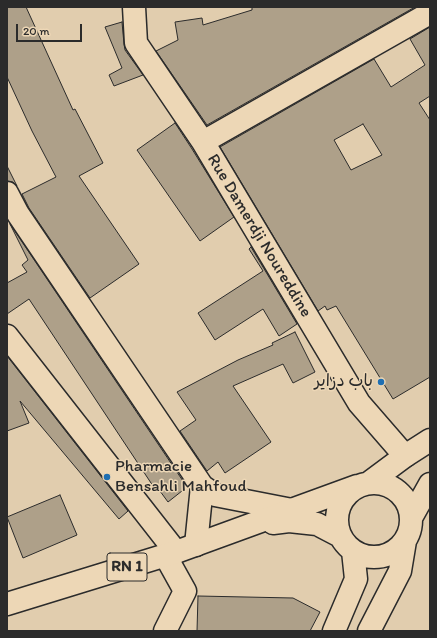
<!DOCTYPE html>
<meta charset="utf-8">
<style>
body{margin:0}
#map{position:relative;width:437px;height:638px;overflow:hidden;background:#e1cdae;font-family:Itim,sans-serif}
canvas{display:block}
.frame{position:absolute;inset:0;border:8px solid #2b2b2b;pointer-events:none}
.scale{position:absolute;left:16px;top:24px;width:66px;height:18px;box-sizing:border-box;border:2px solid #2b2b2b;border-top:0;padding-left:5px;font-size:12px;line-height:14px;white-space:nowrap;color:#2b2b2b;-webkit-text-stroke:3px #edd7b6;paint-order:stroke}
</style>
<div id="map">
<canvas width="437" height="638"></canvas>
<div class="frame"></div>
<div class="scale">20 m</div>
</div>
<script>
const g = document.querySelector('canvas').getContext('2d');
g.lineJoin = 'round';
function paint(path, color) { g.fillStyle = color; g.fill(path, 'evenodd'); }
const toPath = rows => new Path2D(rows.map(r => 'M' + r).join(''));
function stroke(path, color, width, dash) { g.strokeStyle = color; g.lineWidth = width; g.lineCap = dash ? 'butt' : 'round'; g.setLineDash(dash || []); g.stroke(path); }
function label(font, color, halo, rows, align = 'center') {
  g.font = font + ' Itim,"Playpen Sans Arabic",sans-serif'; g.lineWidth = 3; g.setLineDash([]); g.textBaseline = 'middle'; g.strokeStyle = halo; g.fillStyle = color; for (const [text, x, y, turn = 0] of rows) {
    g.save(); g.translate(x, y); g.rotate((+turn || 0) * Math.PI / 180); g.textAlign = isNaN(turn) ? turn : align; if (halo) g.strokeText(text, 0, 0); g.fillText(text, 0, 0); g.restore();
  }
}
const building = toPath([
 [7,7,26,7,73,110,75,109,103,163,79,176,139,264,90,298,29,208,22,194,56,177,32,131,7,77,7,7],
 [252,7,415,7,207,125,156,51,178,40,175,22,202,18,203,25,252,10,252,7],
 [122,22,124,44,125,50,143,75,114,86,109,75,122,68,105,27,122,22],
 [430,27,430,96,419,103,430,120,430,377,393,399,336,306,327,310,325,306,318,311,220,147,374,59,391,87,425,65,410,39,430,27],
 [363,124,382,155,351,170,334,140,363,124],
 [175,123,192,149,234,217,200,241,137,150,175,123],
 [7,166,17,186,13,182,7,181,7,166],
 [10,224,187,487,168,502,157,487,155,489,29,299,7,314,7,283,27,272,22,265,28,260,10,224],
 [251,247,297,324,279,336,263,309,215,340,198,313,263,271,249,249,251,247],
 [295,332,315,372,293,383,283,364,233,386,271,442,225,473,218,462,207,471,180,431,196,420,177,392,238,360,273,345,272,343,295,332],
 [7,356,128,511,119,519,20,401,29,423,7,431,7,356],
 [60,495,77,535,23,558,7,517,60,495],
 [198,596,293,598,320,612,310,631,197,631,198,596]
]);
const minor = toPath([
 [134,7,136,43,203,142,359,403,405,456],
 [203,142,430,13],
 [7,193,18,214,202,486,215,495,292,510],
 [7,336,176,552],
 [196,545,202,486],
 [165,631,185,591,165,555]
]);
const major = toPath([
 [370,482,405,456,430,440],
 '337 520a37 37 0 1 1 74 0a37 37 0 1 1-74 0Z',
 [411,518,430,484],
 [273,523,289,521,317,524,340,536],
 [7,604,176,552,357,486],
 [334,631,356,579,353,551],
 [369,631,400,571,405,541]
]);
const markers = [
 [381,382,4,"#1f6fb2"],
 [107,477,4,"#1f6fb2"]
];
const shields = [
 [127,567,40]
];
const shieldNames = [
 ["RN 1",127,567]
];
const streetNames = [
 ["Rue Damerdji Noureddine",259,236,59]
];
const poiNames = [
 ["باب دزاير",373,382],
 ["Pharmacie",115,467,"left"],
 ["Bensahli Mahfoud",115,487,"left"]
];
paint(building, '#aea089');
stroke(building, '#2b2b2b', 1);
stroke(minor, '#2b2b2b', 25);
stroke(major, '#2b2b2b', 25);
stroke(minor, '#edd7b6', 22);
stroke(major, '#edd7b6', 22);
for (const [x, y, r, color] of markers) { const dot = new Path2D(); dot.arc(x, y, r, 0, 2 * Math.PI); g.fillStyle = color; g.fill(dot); stroke(dot, '#edd7b6', 1.5); }
for (const [x, y, w] of shields) { const box = new Path2D(); box.roundRect(x - w / 2, y - 14, w, 28, 3); g.fillStyle = '#edd7b6'; g.fill(box); stroke(box, '#2b2b2b', 1); }
label('bold 16px', '#2b2b2b', null, shieldNames);
label('17px', '#2b2b2b', '#edd7b6', streetNames);
label('17px', '#2b2b2b', '#edd7b6', poiNames, 'right');
</script>
